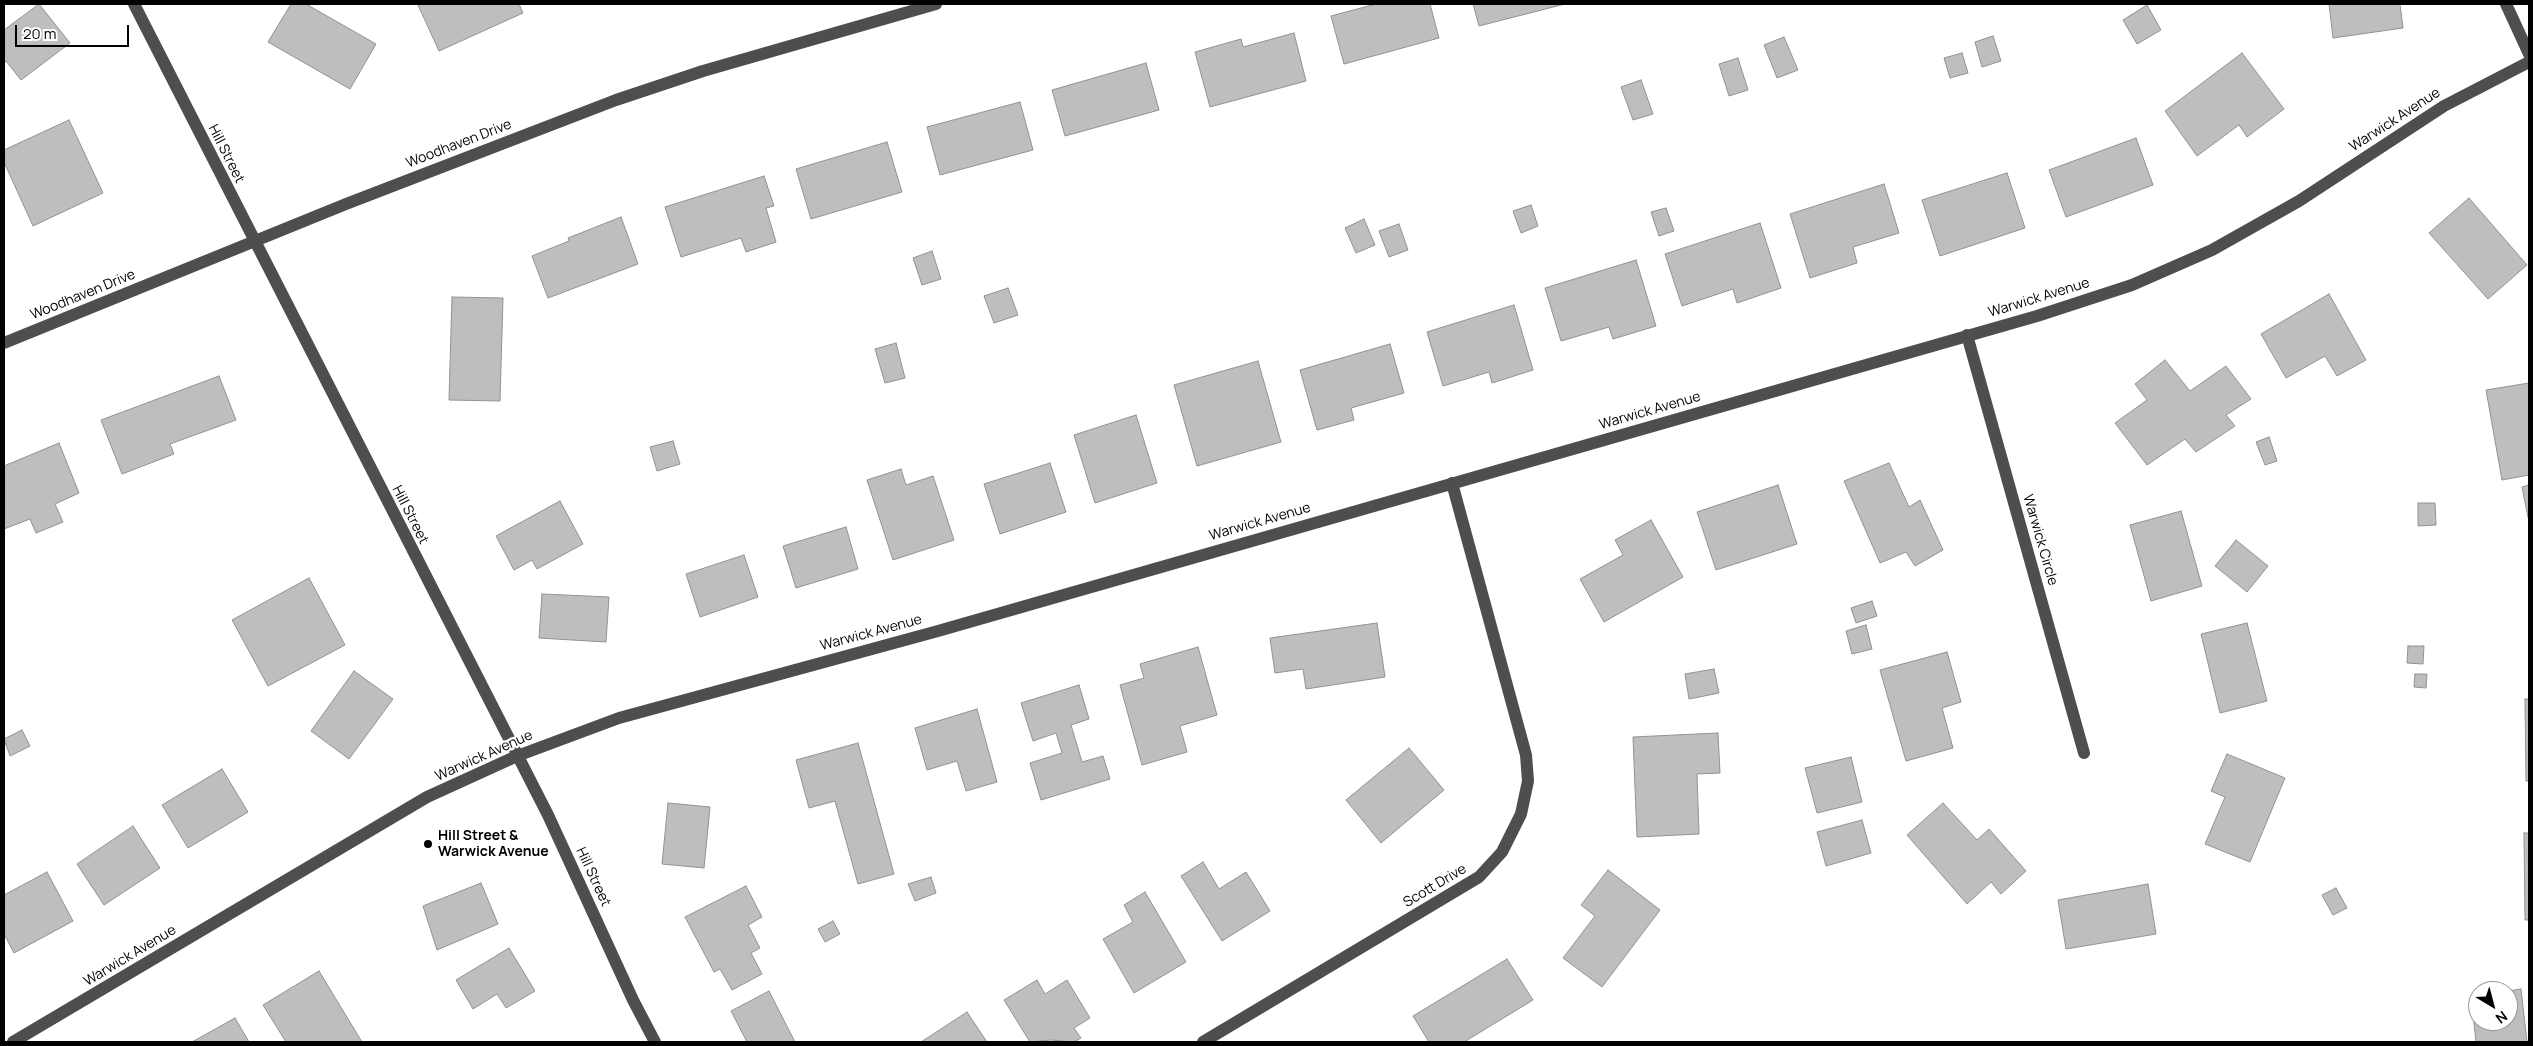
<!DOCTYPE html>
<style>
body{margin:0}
#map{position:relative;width:2533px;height:1046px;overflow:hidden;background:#fff;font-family:Manrope,sans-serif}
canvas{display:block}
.frame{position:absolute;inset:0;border:5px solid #000;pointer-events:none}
.north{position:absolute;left:2468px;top:981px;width:50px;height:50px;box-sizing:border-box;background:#fff;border:1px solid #999;border-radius:50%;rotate:143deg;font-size:14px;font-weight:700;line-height:20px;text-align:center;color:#000}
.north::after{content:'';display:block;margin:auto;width:18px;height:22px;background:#000;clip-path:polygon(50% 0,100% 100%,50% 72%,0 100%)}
.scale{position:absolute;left:15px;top:25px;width:114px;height:22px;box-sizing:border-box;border:2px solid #000;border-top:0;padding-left:6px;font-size:15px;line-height:18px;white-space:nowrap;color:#000;-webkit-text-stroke:4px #fff;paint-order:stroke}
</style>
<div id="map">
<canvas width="2533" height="1046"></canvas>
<div class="frame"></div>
<div class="north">N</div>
<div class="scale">20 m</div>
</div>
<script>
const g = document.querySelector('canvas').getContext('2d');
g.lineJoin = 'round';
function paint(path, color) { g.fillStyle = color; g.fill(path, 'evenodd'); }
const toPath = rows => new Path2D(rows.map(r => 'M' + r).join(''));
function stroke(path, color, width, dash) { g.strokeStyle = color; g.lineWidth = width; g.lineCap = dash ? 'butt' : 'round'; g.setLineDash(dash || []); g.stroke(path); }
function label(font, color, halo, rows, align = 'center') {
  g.font = font + ' Manrope,sans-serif'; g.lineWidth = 4.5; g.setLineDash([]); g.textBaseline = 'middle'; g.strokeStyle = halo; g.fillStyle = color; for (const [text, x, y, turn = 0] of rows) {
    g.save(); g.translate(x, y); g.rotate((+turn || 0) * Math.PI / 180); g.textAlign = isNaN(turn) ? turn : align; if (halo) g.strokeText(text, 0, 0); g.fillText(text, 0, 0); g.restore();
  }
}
const building = toPath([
 [39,4,70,43,21,80,6,61,4,63,4,30,39,4],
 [291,4,306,4,376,44,350,89,268,42,291,4],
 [421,4,519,4,523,13,439,51,418,5,421,4],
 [1376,4,1430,4,1439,38,1344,64,1331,16,1376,4],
 [1473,4,1565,4,1479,26,1473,4],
 [2329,4,2400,4,2403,28,2333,38,2329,4],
 [2147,5,2161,30,2137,44,2123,20,2147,5],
 [1294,33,1306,81,1210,107,1195,52,1241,39,1243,47,1294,33],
 [1993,36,2001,61,1982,67,1975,42,1993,36],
 [1784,37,1798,70,1777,78,1764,45,1784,37],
 [1962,53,1968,73,1950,78,1944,58,1962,53],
 [2242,53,2284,109,2247,137,2239,125,2197,156,2165,111,2242,53],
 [1738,58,1748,90,1729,96,1719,64,1738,58],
 [1146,63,1159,110,1065,136,1052,90,1146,63],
 [1641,80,1653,114,1633,120,1621,87,1641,80],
 [1020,102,1033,150,940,175,927,127,1020,102],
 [69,120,103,193,33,226,4,162,4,150,69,120],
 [2136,138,2153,185,2066,217,2049,170,2136,138],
 [887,142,902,192,811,219,796,169,887,142],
 [2007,173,2025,228,1940,256,1922,200,2007,173],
 [764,176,774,206,766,208,776,242,746,252,741,238,681,257,665,207,764,176],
 [1884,184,1899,233,1853,247,1857,263,1810,278,1790,214,1884,184],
 [2469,198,2527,265,2488,299,2429,233,2469,198],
 [1531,205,1538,226,1521,233,1513,211,1531,205],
 [1666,208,1674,231,1659,236,1651,212,1666,208],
 [621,217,638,264,548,298,532,256,569,241,568,238,621,217],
 [1364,219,1375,245,1356,253,1345,228,1364,219],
 [1760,223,1781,288,1737,303,1733,289,1682,306,1665,254,1760,223],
 [1399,224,1408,250,1389,257,1379,231,1399,224],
 [932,251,941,279,922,285,913,258,932,251],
 [1636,260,1656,326,1613,339,1609,327,1561,341,1545,288,1636,260],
 [1008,288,1018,315,994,323,984,296,1008,288],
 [2329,294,2366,360,2337,376,2325,356,2286,378,2261,334,2329,294],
 [452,297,503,298,500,401,449,400,452,297],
 [1514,305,1533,370,1492,383,1489,372,1443,386,1427,332,1514,305],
 [896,343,905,378,885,383,875,349,896,343],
 [1390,344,1404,393,1351,408,1354,420,1317,430,1300,370,1390,344],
 [2165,360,2190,391,2226,366,2251,399,2226,415,2235,426,2196,452,2185,439,2147,465,2115,423,2147,400,2135,384,2165,360],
 [1258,361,1281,442,1197,466,1174,385,1258,361],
 [219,376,236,420,170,444,174,454,122,474,101,420,219,376],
 [2529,383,2529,475,2502,480,2486,390,2529,383],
 [1136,415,1157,483,1095,503,1074,435,1136,415],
 [2269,437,2277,461,2265,465,2256,442,2269,437],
 [673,441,680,464,657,471,650,447,673,441],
 [59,443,79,493,55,504,63,522,36,533,30,519,4,529,4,466,59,443],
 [1050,463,1066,512,1000,534,984,484,1050,463],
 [1889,463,1909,507,1920,500,1943,550,1915,566,1906,552,1880,563,1844,481,1889,463],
 [901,469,906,485,933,476,954,540,893,560,867,480,901,469],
 [1778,485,1797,544,1716,570,1697,512,1778,485],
 [2529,485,2529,522,2522,487,2529,485],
 [560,501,583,544,537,569,532,560,514,570,496,536,560,501],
 [2418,503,2435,503,2436,525,2418,526,2418,503],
 [2181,511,2202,586,2151,601,2130,525,2181,511],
 [1651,520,1683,577,1604,622,1580,579,1623,555,1615,540,1651,520],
 [846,527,858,569,796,588,783,546,846,527],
 [2236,540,2268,566,2247,592,2215,566,2236,540],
 [744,555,758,597,700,617,686,574,744,555],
 [309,578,345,645,268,686,232,620,309,578],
 [542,594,609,597,606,642,539,638,542,594],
 [1872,601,1877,616,1856,623,1851,608,1872,601],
 [1377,623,1385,677,1306,689,1303,669,1275,673,1270,638,1377,623],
 [2247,623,2267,701,2220,713,2201,634,2247,623],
 [1866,625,1872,649,1852,654,1846,631,1866,625],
 [2408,646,2424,646,2423,664,2407,663,2408,646],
 [1198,647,1217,715,1180,726,1187,752,1142,765,1120,685,1144,678,1140,664,1198,647],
 [1947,652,1961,702,1942,708,1953,748,1906,761,1880,670,1947,652],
 [1714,669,1719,693,1689,699,1685,674,1714,669],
 [354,671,393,699,349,759,311,731,354,671],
 [2415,674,2427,674,2426,688,2414,687,2415,674],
 [1079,685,1089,719,1071,725,1082,762,1103,756,1110,779,1041,800,1030,763,1062,753,1056,733,1033,741,1021,703,1079,685],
 [2525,699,2529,699,2529,781,2526,781,2525,699],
 [977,709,997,782,966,791,957,761,927,770,915,728,977,709],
 [22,730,30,746,10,756,4,739,22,730],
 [1718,733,1720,773,1697,774,1699,834,1637,837,1633,737,1718,733],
 [858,743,894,874,858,884,835,801,809,808,796,760,858,743],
 [1409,748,1444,790,1381,843,1346,800,1409,748],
 [2227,754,2285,778,2250,862,2205,844,2225,797,2211,791,2227,754],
 [1851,757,1862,802,1817,813,1805,768,1851,757],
 [222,769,248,812,188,848,162,805,222,769],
 [668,803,710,807,704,868,662,864,668,803],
 [1943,803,1977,840,1989,829,2026,871,2001,894,1991,882,1967,904,1907,835,1943,803],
 [1862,820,1871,853,1826,866,1817,832,1862,820],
 [133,826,160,868,104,905,77,864,133,826],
 [2524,833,2529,833,2529,920,2525,920,2524,833],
 [1203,862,1219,889,1246,872,1270,911,1222,941,1181,876,1203,862],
 [1608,870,1660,910,1602,987,1563,958,1595,916,1581,905,1608,870],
 [47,872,73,921,14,953,4,934,4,895,47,872],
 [931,877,936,893,915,901,908,884,931,877],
 [481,883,498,924,437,950,423,906,481,883],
 [2148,884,2156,934,2066,949,2058,900,2148,884],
 [746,886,762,917,748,925,760,948,751,953,762,974,732,990,720,969,714,972,685,917,746,886],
 [2336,888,2347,908,2333,915,2322,895,2336,888],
 [1145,892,1186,962,1134,993,1103,939,1133,922,1124,905,1145,892],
 [833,921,840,934,825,942,818,929,833,921],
 [509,948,535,991,506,1008,497,994,473,1009,456,980,509,948],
 [1507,959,1533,1000,1464,1042,1429,1042,1413,1016,1507,959],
 [319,971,362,1042,286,1042,263,1005,319,971],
 [1037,980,1045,994,1067,980,1090,1018,1074,1028,1081,1038,1074,1042,1051,1040,1030,1042,1004,1000,1037,980],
 [2521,989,2527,1042,2476,1042,2471,996,2478,995,2478,1021,2508,1021,2508,991,2521,989],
 [769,991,795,1042,747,1042,731,1011,769,991],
 [967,1012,987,1042,921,1042,967,1012],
 [235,1018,249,1042,192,1042,235,1018]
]);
const minor = toPath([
 [134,4,548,815,633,1000,655,1042],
 [2506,4,2529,54],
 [1967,335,2084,753],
 [4,343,346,204,616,100,703,71,936,4],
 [13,1042,427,797,517,756,619,718,938,631,2037,316,2132,285,2212,250,2299,201,2444,106,2529,62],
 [1203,1042,1479,877,1502,852,1521,814,1528,781,1526,755,1452,483]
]);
const markers = [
 [428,844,5,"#000"]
];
const streetNames = [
 ["Warwick Avenue",2395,120,-33],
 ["Woodhaven Drive",459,144,-21],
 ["Hill Street",226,154,63],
 ["Woodhaven Drive",83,295,-22],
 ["Warwick Avenue",2039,298,-17],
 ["Warwick Avenue",1650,411,-16],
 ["Hill Street",410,515,63],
 ["Warwick Avenue",1260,522,-16],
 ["Warwick Circle",2040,540,74],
 ["Warwick Avenue",871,633,-15],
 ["Warwick Avenue",484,756,-24],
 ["Hill Street",593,877,65],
 ["Scott Drive",1435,886,-31],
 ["Warwick Avenue",130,956,-31]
];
const poiNames = [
 ["Hill Street &",438,836],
 ["Warwick Avenue",438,852]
];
paint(building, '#bebebe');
stroke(building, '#929292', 1);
stroke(minor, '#4e4e4e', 12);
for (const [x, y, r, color] of markers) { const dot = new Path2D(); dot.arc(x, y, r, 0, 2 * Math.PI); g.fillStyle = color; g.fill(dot); stroke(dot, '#fff', 2); }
label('14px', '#000', '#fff', streetNames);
label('bold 14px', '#000', '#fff', poiNames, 'left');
</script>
